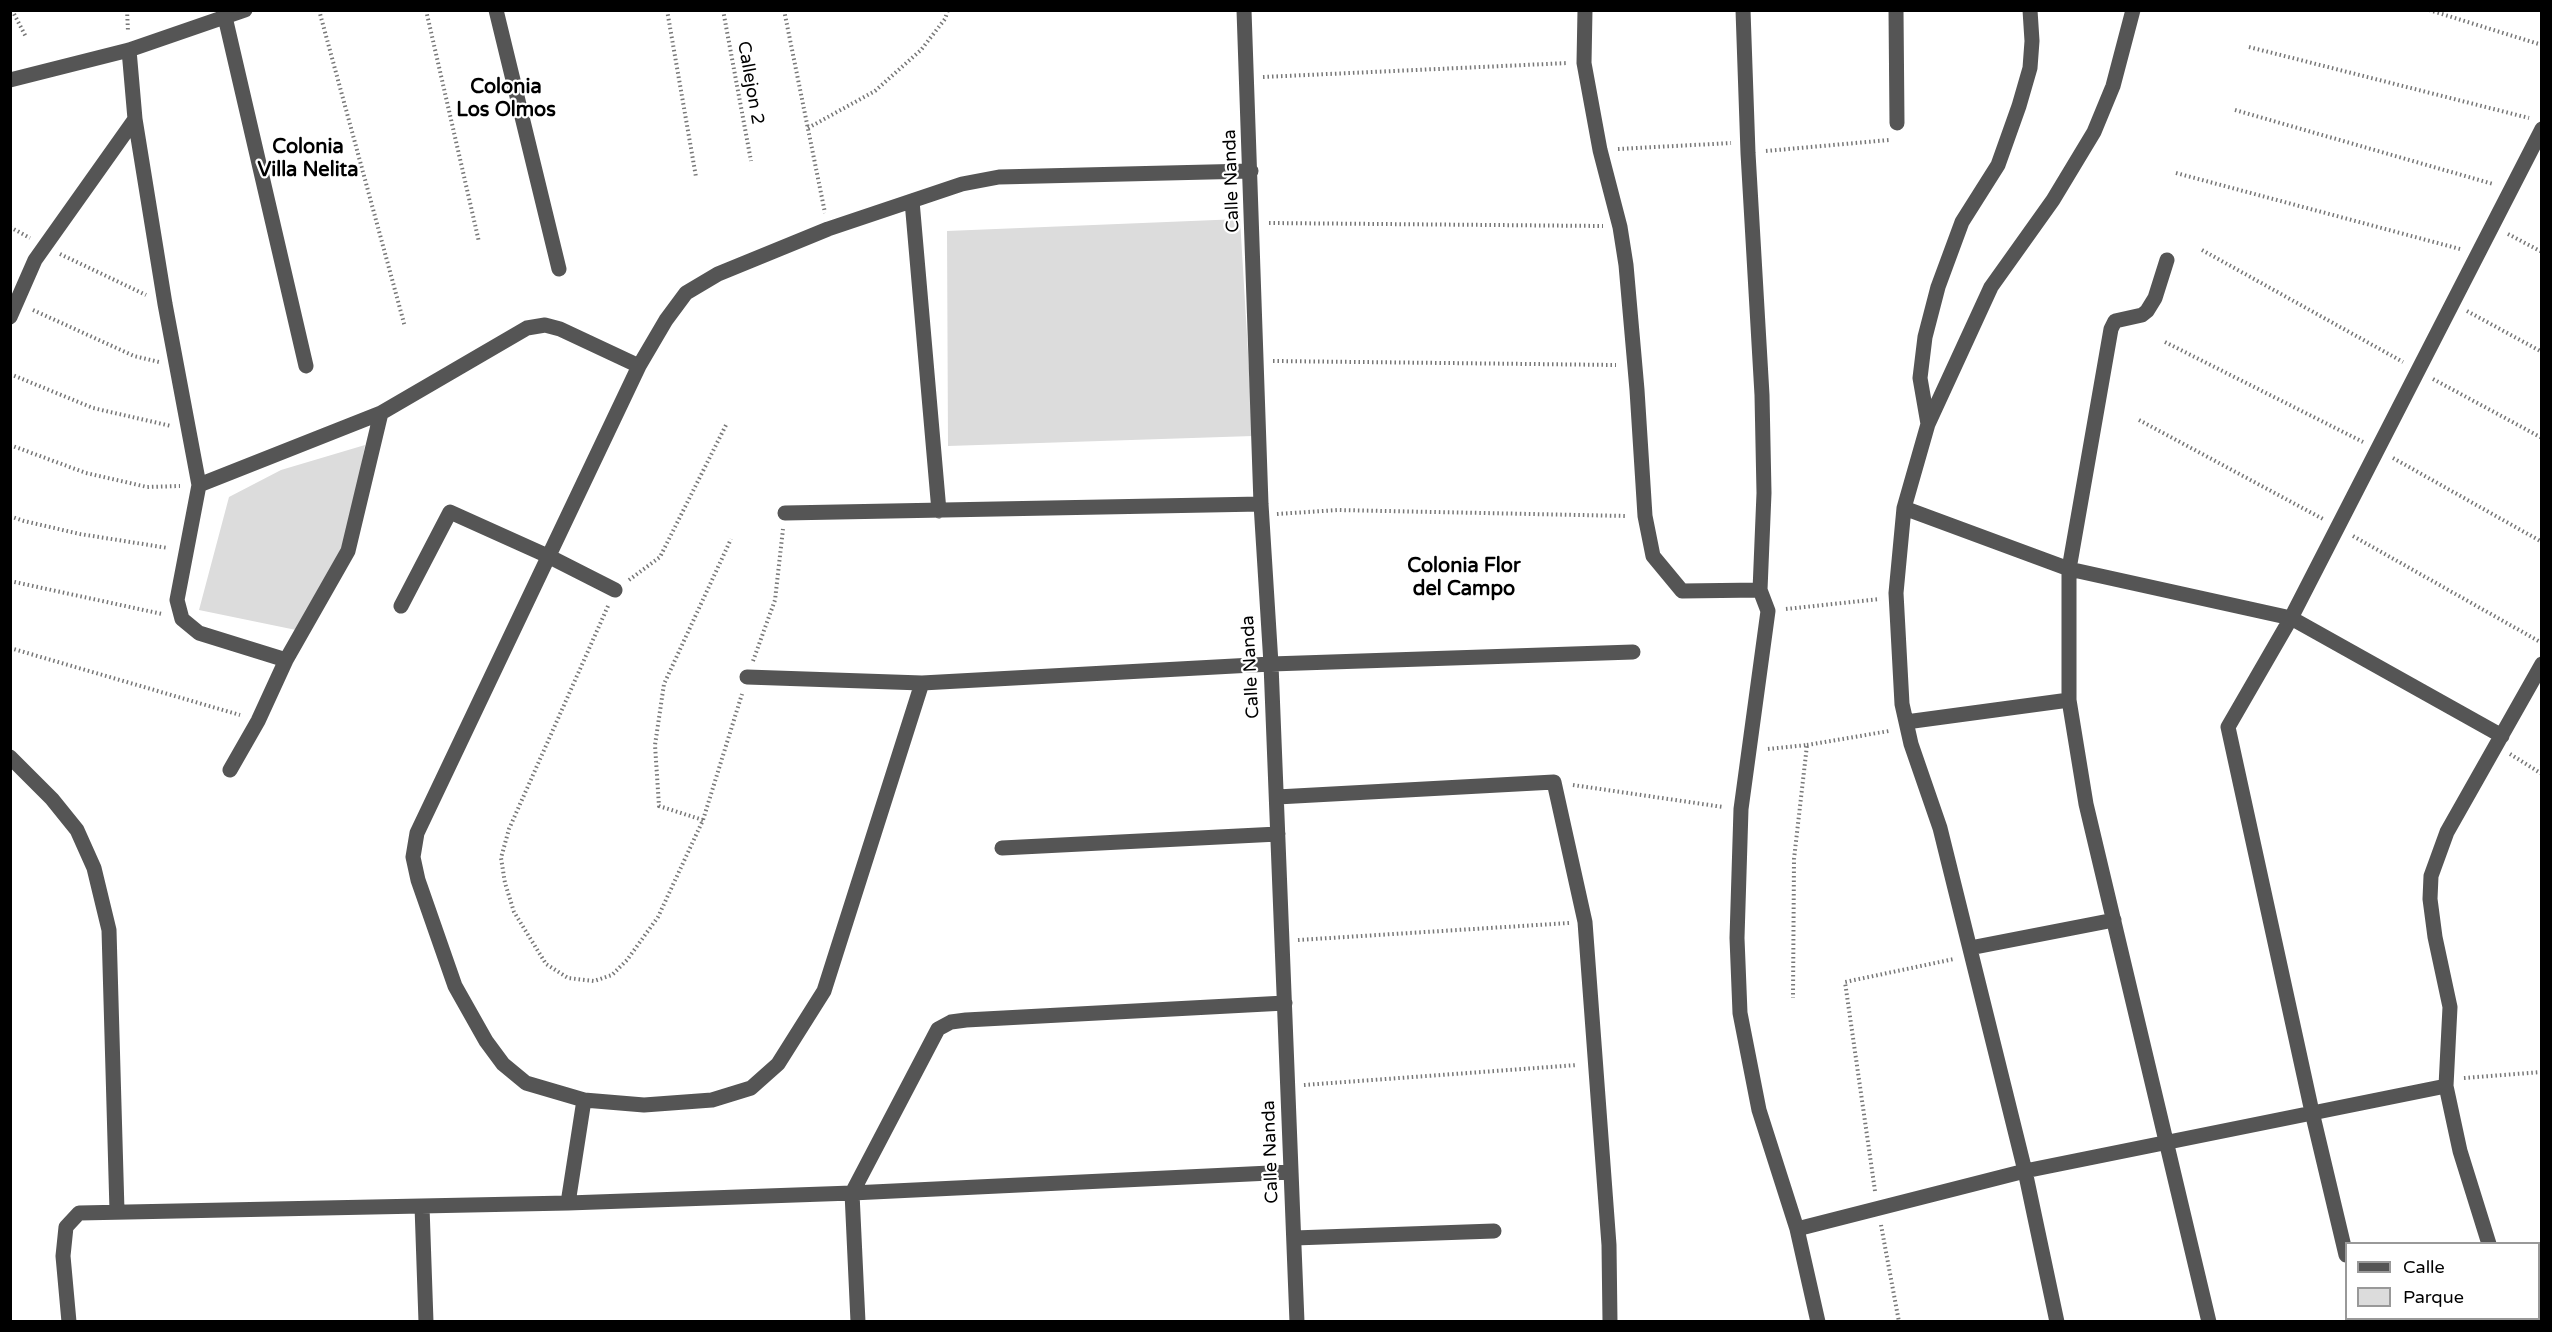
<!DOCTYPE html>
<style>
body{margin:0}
#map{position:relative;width:2552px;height:1332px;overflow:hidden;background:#fff;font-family:"Varela Round",sans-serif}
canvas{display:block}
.frame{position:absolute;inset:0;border:12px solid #000;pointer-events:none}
.legend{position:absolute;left:2345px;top:1242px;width:195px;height:78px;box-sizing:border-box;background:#fff;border:2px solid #999;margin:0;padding:8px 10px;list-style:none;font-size:18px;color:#000}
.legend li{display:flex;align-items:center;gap:12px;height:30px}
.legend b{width:30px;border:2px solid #999}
</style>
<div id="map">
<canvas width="2552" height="1332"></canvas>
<div class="frame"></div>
<ul class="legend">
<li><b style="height:8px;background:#555"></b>Calle</li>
<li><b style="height:16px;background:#dcdcdc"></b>Parque</li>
</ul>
</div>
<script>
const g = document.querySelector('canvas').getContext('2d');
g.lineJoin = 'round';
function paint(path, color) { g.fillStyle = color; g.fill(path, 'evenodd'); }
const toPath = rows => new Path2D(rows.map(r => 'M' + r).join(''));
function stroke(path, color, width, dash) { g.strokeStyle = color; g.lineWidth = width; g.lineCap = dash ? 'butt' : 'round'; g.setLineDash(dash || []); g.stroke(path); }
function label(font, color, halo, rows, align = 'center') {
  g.font = font + ' "Varela Round",sans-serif'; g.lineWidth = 4.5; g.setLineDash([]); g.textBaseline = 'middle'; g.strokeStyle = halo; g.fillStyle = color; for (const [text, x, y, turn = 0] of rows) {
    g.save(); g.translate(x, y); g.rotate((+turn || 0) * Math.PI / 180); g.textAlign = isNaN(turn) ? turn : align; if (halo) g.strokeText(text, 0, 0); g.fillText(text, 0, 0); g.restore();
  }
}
const green = toPath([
 [1240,219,1253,436,948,446,947,231],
 [365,445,347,544,301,631,199,610,229,497,281,470]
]);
const path = toPath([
 [12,10,26,37],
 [127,10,128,31],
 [319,10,405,327],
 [426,10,479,242],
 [667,10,696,177],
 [723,10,751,161],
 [784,10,825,213],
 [2429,10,2542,45],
 [2249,47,2529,118],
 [1263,77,1568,63],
 [2235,110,2493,184],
 [808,128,875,91,921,50,945,19,948,10],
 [1618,149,1731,143],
 [1766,151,1889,140],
 [2176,173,2460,249],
 [1269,223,1603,226],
 [10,227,30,238],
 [2508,234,2542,252],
 [2202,250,2403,362],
 [60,254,146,295],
 [33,310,134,356,159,362],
 [2467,311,2542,352],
 [2165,342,2363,442],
 [1273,361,1616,365],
 [10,374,93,408,171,426],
 [2433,379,2542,438],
 [2139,420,2323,519],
 [10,445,86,473,147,487,180,486],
 [2393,458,2542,542],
 [1277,514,1338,510,1627,516],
 [10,516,24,521,80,534,168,548],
 [2353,536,2542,643],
 [629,580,660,557,727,423],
 [10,581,162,614],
 [608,606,509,829,501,858,505,883,514,912,546,964,568,978,594,981,612,975,627,960,658,917,703,820,742,694],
 [1786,609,1880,599],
 [10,648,240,715],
 [753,661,775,600,783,529],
 [1807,745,1889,731],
 [1768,749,1807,745,1794,859,1793,998],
 [2510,754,2542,774],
 [1573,785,1723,807],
 [703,820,659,806,655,745,664,684,731,539],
 [1298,940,1569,923],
 [2464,1078,2542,1072],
 [1304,1085,1577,1065],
 [1875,1191,1845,982,1954,959],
 [1881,1225,1899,1322]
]);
const minor = toPath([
 [496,10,559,269],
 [1244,10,1261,504,1271,664,1297,1322],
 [1585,10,1584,63,1600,150,1620,227,1626,265,1637,390,1645,516,1653,556,1682,591,1760,590],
 [1743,10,1748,153,1762,395,1764,493,1760,590,1768,611,1741,809,1737,938,1740,1013,1759,1110,1797,1229,1818,1322],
 [1896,10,1897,123],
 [225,17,306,366],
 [129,50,135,119,165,304,199,485,177,600,182,619,199,633,286,660],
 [10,80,129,50,245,10],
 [912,201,939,511],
 [2167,260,2155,298,2147,311,2142,315,2115,321,2111,329,2069,569,2069,700,2086,804,2209,1322],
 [10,317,35,260,135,119],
 [1928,424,1920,378,1925,337,1938,287,1962,222,1998,165,2019,106,2030,68,2032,41,2030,10],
 [199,485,381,413,527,328,545,325,560,329,639,366],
 [1904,508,2069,569,2291,618,2502,736],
 [785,513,1261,504],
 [401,606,450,512,550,557,615,590],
 [747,677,922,683,1271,664,1633,652],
 [922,683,824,991,778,1064,751,1088,712,1100,644,1105,584,1100,526,1083,503,1064,486,1041,455,986,418,880,413,857,417,833,639,366,666,320,686,293,718,274,828,229,962,184,999,177,1251,171],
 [1906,722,2069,700],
 [10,757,52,799,77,830,94,868,109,930,117,1211],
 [230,770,258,721,286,660,348,551,381,413],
 [1277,797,1554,782,1585,922,1609,1245,1610,1322],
 [1002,848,1278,834],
 [1970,948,2114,920],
 [568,1203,584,1100],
 [422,1206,426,1322],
 [1797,1229,2025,1171,2446,1086],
 [1294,1238,1494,1231],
 [2489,1244,2460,1151,2446,1086,2450,1007,2435,937,2430,899,2431,876,2447,832,2542,664],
 [2346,1255,2312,1112,2228,727,2291,618,2542,129],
 [2538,1298,2542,1300],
 [2362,1318,2363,1322],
 [69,1322,63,1256,66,1227,79,1213,568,1203,852,1193,1291,1172],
 [858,1322,852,1193,938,1029,951,1022,966,1020,1285,1003],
 [2057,1322,2025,1171,1940,828,1911,744,1902,704,1896,593,1904,508,1928,424,1991,287,2053,200,2094,132,2113,86,2133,10],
 [2427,1322,2436,1318]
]);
const streetNames = [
 ["Callejon 2",750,83,80],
 ["Calle Nanda",1232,181,-92],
 ["Calle Nanda",1251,667,-93],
 ["Calle Nanda",1271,1152,-92]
];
const neighbourhoodNames = [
 ["Colonia",506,88],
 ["Los Olmos",506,111],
 ["Colonia",308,148],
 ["Villa Nelita",308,171],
 ["Colonia Flor",1464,567],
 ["del Campo",1464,590]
];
paint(green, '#dcdcdc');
stroke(path, '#777', 4, [1.5, 3]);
stroke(minor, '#555', 15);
label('18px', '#000', '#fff', streetNames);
label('bold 20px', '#000', '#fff', neighbourhoodNames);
</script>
